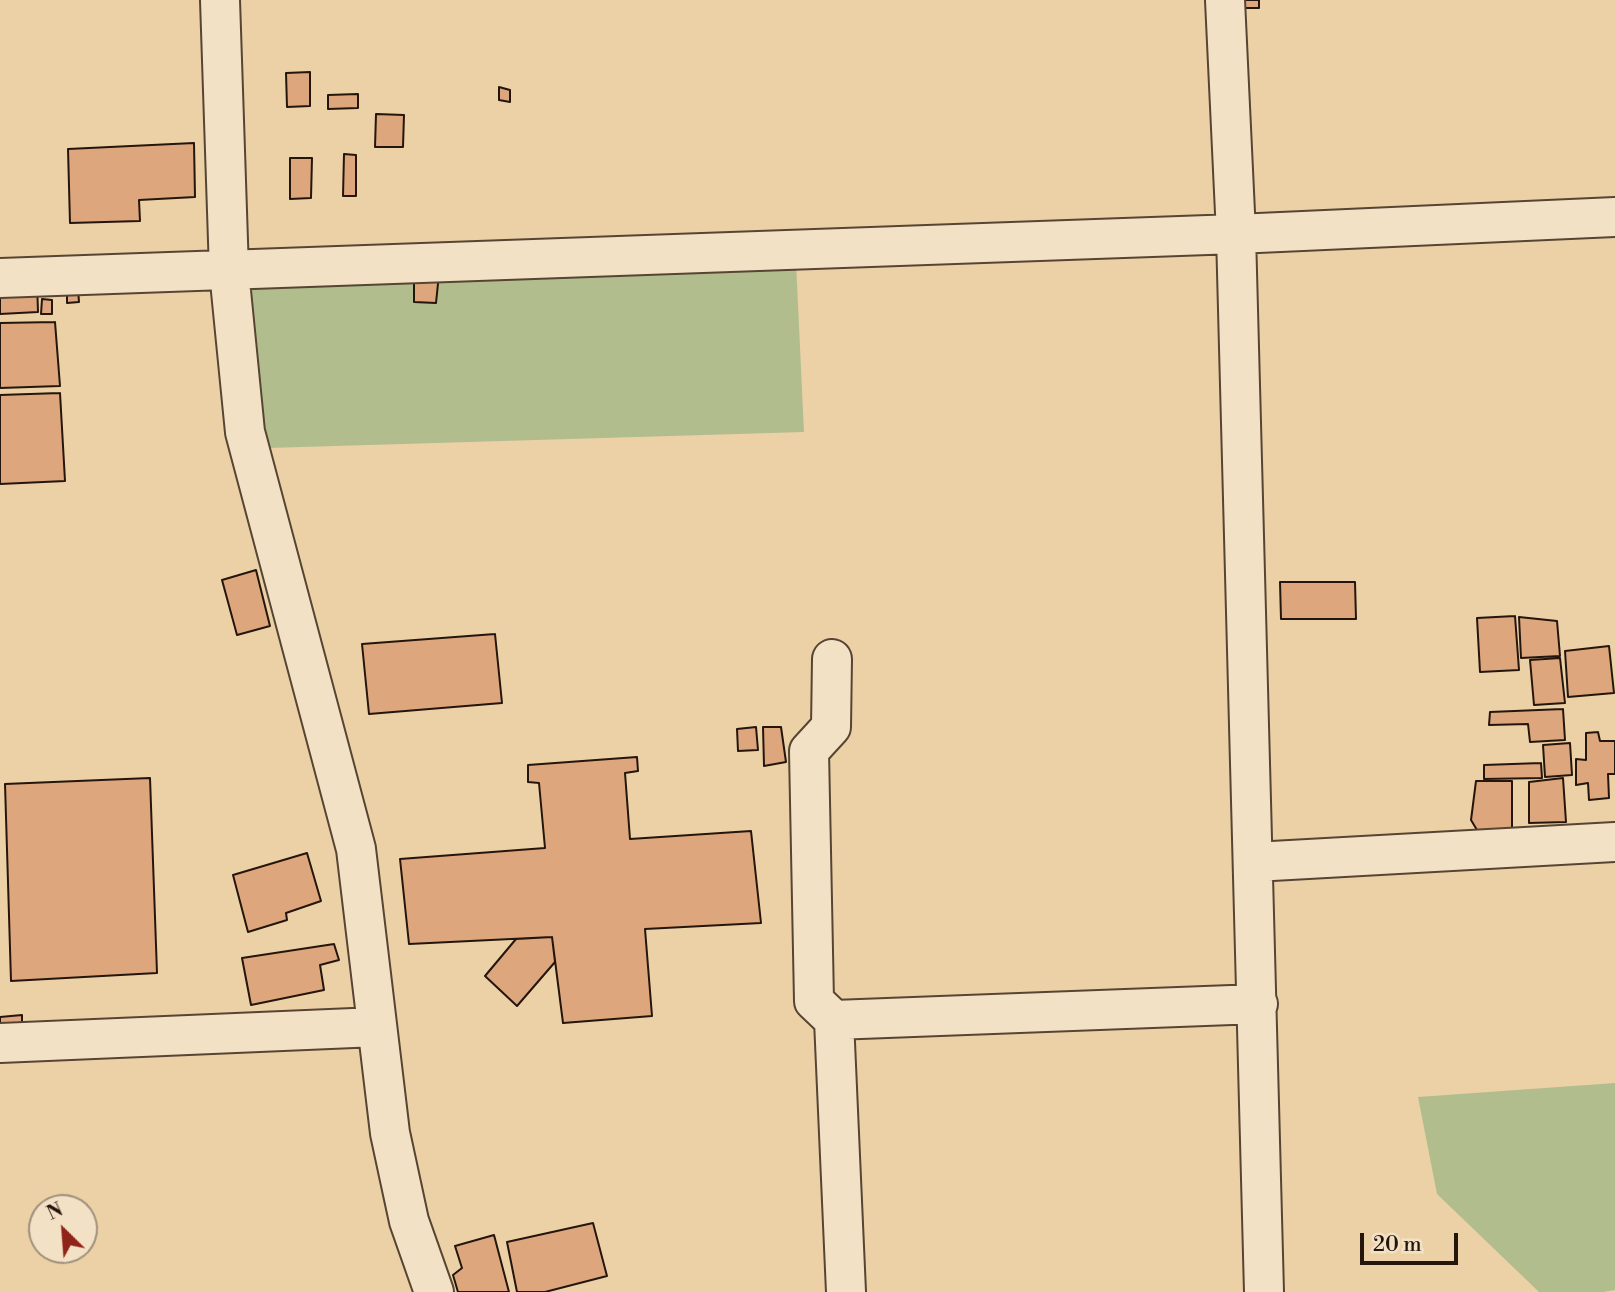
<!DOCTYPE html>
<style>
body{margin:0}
#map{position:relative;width:1615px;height:1292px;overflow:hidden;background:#ecd1a7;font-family:"Libre Bodoni",serif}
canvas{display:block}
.north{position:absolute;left:28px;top:1194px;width:70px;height:70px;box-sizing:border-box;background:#f3e1c6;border:2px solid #a0907c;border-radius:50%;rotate:335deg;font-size:19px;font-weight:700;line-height:28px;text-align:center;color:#24160c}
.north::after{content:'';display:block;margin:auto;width:24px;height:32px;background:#8f2418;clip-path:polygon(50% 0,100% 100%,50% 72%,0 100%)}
.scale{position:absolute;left:1360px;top:1233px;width:98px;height:32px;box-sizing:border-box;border:4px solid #24160c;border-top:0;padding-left:9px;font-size:21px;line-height:24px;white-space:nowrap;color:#24160c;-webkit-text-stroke:5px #f3e1c6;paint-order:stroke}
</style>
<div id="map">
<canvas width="1615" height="1292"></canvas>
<div class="north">N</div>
<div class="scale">20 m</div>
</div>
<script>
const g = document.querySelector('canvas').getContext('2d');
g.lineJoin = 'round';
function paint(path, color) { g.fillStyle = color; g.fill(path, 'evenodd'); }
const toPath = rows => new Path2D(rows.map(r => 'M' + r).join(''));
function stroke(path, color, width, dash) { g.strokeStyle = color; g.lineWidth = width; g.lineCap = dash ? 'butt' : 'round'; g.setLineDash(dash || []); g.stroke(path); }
const green = toPath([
 [796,262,804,432,268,448,256,390,246,291,265,278],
 [1615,1083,1615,1290,1603,1292,1539,1292,1437,1194,1418,1097]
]);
const building = toPath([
 [1239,0,1259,0,1259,8,1238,8,1239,0],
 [310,72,310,106,287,107,286,73,310,72],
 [499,87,510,90,510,102,499,100,499,87],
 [358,94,358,108,328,109,328,95,358,94],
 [376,114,404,115,403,147,375,147,376,114],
 [194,143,195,197,139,200,140,221,70,223,68,149,194,143],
 [344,154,356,155,356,196,343,196,344,154],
 [290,158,312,158,311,198,290,199,290,158],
 [414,272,439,274,436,303,414,302,414,272],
 [37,282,38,312,0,314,0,283,37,282],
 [67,288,78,289,79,302,67,303,67,288],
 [42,299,52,300,52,314,41,314,42,299],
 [55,322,60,386,0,388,0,323,55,322],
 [60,393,65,481,0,484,0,395,60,393],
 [256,570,270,626,237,635,222,580,256,570],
 [1280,582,1355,582,1356,619,1281,619,1280,582],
 [1515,616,1519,670,1480,672,1477,618,1515,616],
 [1519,617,1557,621,1560,656,1521,658,1519,617],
 [495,634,502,703,369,714,362,644,495,634],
 [1609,646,1614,693,1568,697,1565,651,1609,646],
 [1560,658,1565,703,1534,705,1530,660,1560,658],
 [1563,709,1565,740,1530,742,1528,724,1489,725,1490,712,1563,709],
 [756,727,758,750,738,751,737,729,756,727],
 [763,727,781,727,786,762,764,766,763,727],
 [1598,732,1600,741,1615,741,1615,774,1608,774,1609,798,1589,800,1588,783,1576,785,1576,759,1586,760,1586,733,1598,732],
 [1570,743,1572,775,1545,777,1543,745,1570,743],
 [637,757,638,771,625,773,630,839,751,831,761,923,645,929,652,1016,563,1023,552,937,409,944,400,859,545,848,539,783,528,782,528,765,637,757],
 [1541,763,1542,778,1484,779,1484,765,1541,763],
 [150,778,157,973,11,981,5,784,150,778],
 [1563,778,1566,822,1529,823,1529,782,1563,778],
 [1476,781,1512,781,1512,833,1477,830,1471,820,1476,781],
 [307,853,321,901,286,913,287,920,248,932,233,875,307,853],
 [552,937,555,962,517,1006,485,976,516,939,552,937],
 [334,944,339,960,320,965,324,990,251,1005,242,958,334,944],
 [22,1015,22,1030,0,1032,0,1017,22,1015],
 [593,1223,607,1276,545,1292,517,1292,507,1242,593,1223],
 [494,1235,509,1292,458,1292,453,1275,462,1268,455,1246,494,1235]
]);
const minor = toPath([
 [220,0,229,271,245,432,356,849,390,1133,409,1221,434,1292],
 [1225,0,1236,234,1264,1292],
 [0,278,1236,234,1615,217],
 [832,659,831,727,809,751,814,1001,834,1020],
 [1254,862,1615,842],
 [0,1043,377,1027],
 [846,1292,834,1020,1258,1004]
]);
paint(green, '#b1bd8d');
paint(building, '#dea67c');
stroke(building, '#24160c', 2);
stroke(minor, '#564533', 42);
stroke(minor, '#f3e1c6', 38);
</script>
